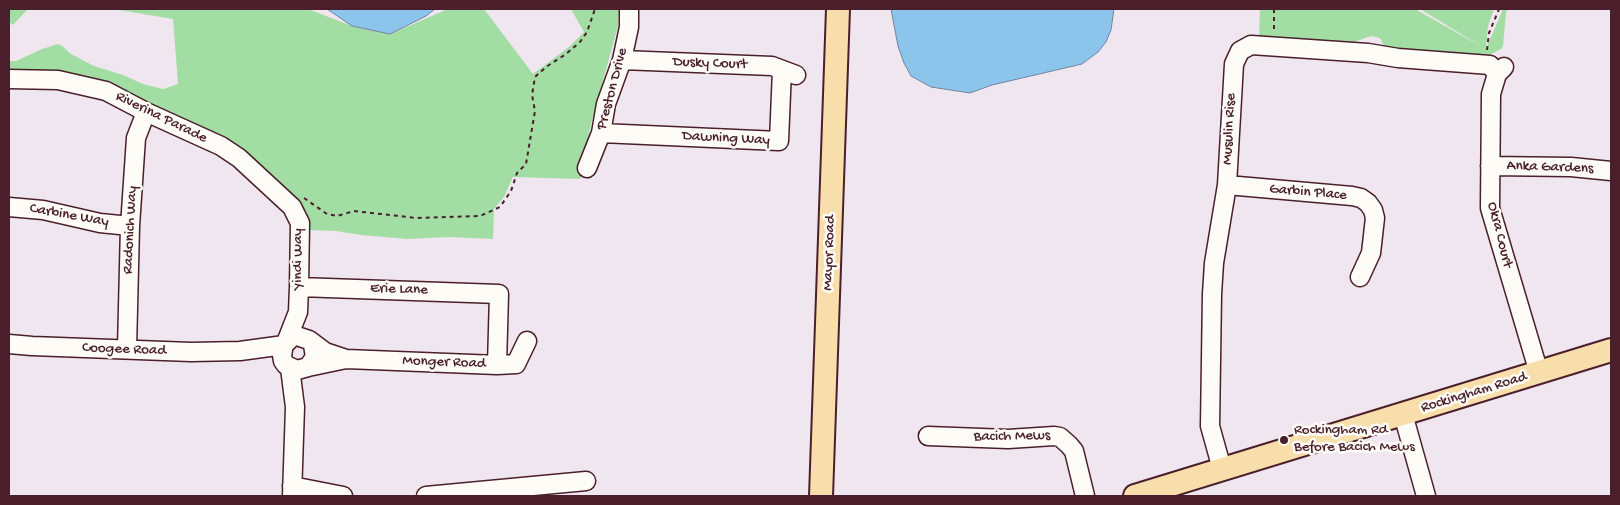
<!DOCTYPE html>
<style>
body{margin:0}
#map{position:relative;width:1620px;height:505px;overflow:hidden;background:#f0e6f0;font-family:"Gochi Hand",sans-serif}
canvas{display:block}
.frame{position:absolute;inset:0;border:10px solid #4a1f2b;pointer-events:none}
</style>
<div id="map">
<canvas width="1620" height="505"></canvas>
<div class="frame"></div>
</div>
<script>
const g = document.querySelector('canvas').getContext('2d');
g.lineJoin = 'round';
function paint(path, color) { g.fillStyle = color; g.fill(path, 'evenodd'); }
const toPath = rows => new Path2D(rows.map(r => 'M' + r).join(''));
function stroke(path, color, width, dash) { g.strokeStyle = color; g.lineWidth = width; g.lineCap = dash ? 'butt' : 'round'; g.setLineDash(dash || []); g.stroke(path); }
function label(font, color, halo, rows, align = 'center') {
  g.font = font + ' "Gochi Hand",sans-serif'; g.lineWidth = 5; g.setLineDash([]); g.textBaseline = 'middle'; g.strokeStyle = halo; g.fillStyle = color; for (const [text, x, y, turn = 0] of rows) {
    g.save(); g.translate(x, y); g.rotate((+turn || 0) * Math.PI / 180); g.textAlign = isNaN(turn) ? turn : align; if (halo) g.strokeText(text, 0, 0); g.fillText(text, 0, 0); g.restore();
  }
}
const green = toPath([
 [9,9,28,9,13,25,9,22],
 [113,9,308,9,352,26,390,34,448,9,484,9,533,74,569,47,584,32,571,9,619,9,618,26,591,124,580,179,513,177,504,197,494,209,493,239,450,237,407,239,361,235,336,231,309,230,306,212,301,205,123,93,9,74,9,61,16,61,42,49,58,44,62,46,71,54,94,66,123,75,143,84,163,89,178,84,173,19],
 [1260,9,1415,9,1484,48,1420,9,1494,9,1488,26,1486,49,1503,9,1509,9,1506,12,1503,46,1501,49,1484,58,1387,52,1380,38,1371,36,1351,43,1259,40]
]);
const water = toPath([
 [327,9,435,9,426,16,390,34,352,26,327,9],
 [891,9,1114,9,1111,30,1106,42,1098,52,1082,64,992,85,970,93,931,87,911,76,904,63,898,46,891,9]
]);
const path = toPath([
 [1274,9,1274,31],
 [1487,50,1489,33,1499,9],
 [304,198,327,214,337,216,354,211,417,218,480,216,500,207,511,191,517,173,526,164,535,111,532,95,535,77,546,67,566,54,580,42,587,32,595,9]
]);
const minor = toPath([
 [622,60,772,66,796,75],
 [1504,67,1497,74,1491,94,1490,208,1539,373],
 [9,79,58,80,106,91,146,112,221,146,239,158,292,207,300,223,299,287,298,312,287,340],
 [601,133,779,141,782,70],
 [1490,166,1571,167,1611,171],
 [587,168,601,133,606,104,622,60,629,27,629,9],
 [1227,185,1352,196,1361,198,1368,203,1373,210,1375,218,1371,253,1360,277],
 [9,207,43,210,100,223,130,226],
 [299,287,499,294,497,365],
 [9,344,32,346,191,352,240,351,284,345],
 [313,345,315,357,308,367,297,370,286,365,283,361,282,355,284,345,292,337,297,336,309,340,325,352,346,359],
 [127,349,130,226,136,138,146,112],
 [308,367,346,359,497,365,516,364,527,341],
 [290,368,295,407,292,496],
 [1403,414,1426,496],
 [928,436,1008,439,1054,436,1060,437,1069,445,1074,451,1085,496],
 [1222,469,1210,426,1212,294,1214,263,1227,185,1234,64,1240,51,1251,45,1368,53,1398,58,1490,65,1497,74],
 [292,486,343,496],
 [426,496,586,481]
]);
const major = toPath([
 [821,496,838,9],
 [1135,496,1611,350]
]);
const markers = [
 [1284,440,5,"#4a1f2b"]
];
const streetNames = [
 ["Dusky Court",710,64,2],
 ["Preston Drive",613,89,-75],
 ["Riverina Parade",161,118,26],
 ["Musulin Rise",1230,129,-87],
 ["Dawning Way",726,139,3],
 ["Anka Gardens",1550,168,2],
 ["Garbin Place",1308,193,5],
 ["Carbine Way",69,216,10],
 ["Radonich Way",131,230,-87],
 ["Okra Court",1499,235,76],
 ["Mayor Road",830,253,-88],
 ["Yindi Way",299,259,-90],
 ["Erie Lane",399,290,2],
 ["Coogee Road",124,350,2],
 ["Monger Road",444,363,2],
 ["Rockingham Road",1474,393,-17],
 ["Bacich Mews",1012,437,-1]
];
const poiNames = [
 ["Rockingham Rd",1294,431],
 ["Before Bacich Mews",1294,448]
];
paint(green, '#a2dea4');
paint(water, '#8cc5eb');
stroke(water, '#72839e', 1);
stroke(minor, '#4a1f2b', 21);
stroke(major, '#4a1f2b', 26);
stroke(path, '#4a1f2b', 2, [4, 4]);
stroke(minor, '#fdfcf7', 18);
stroke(major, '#f8deab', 22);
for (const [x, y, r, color] of markers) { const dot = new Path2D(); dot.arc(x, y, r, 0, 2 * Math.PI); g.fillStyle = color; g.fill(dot); stroke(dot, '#fdfcf7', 2); }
label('15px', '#4a1f2b', '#fdfcf7', streetNames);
label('15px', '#4a1f2b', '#fdfcf7', poiNames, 'left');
</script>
